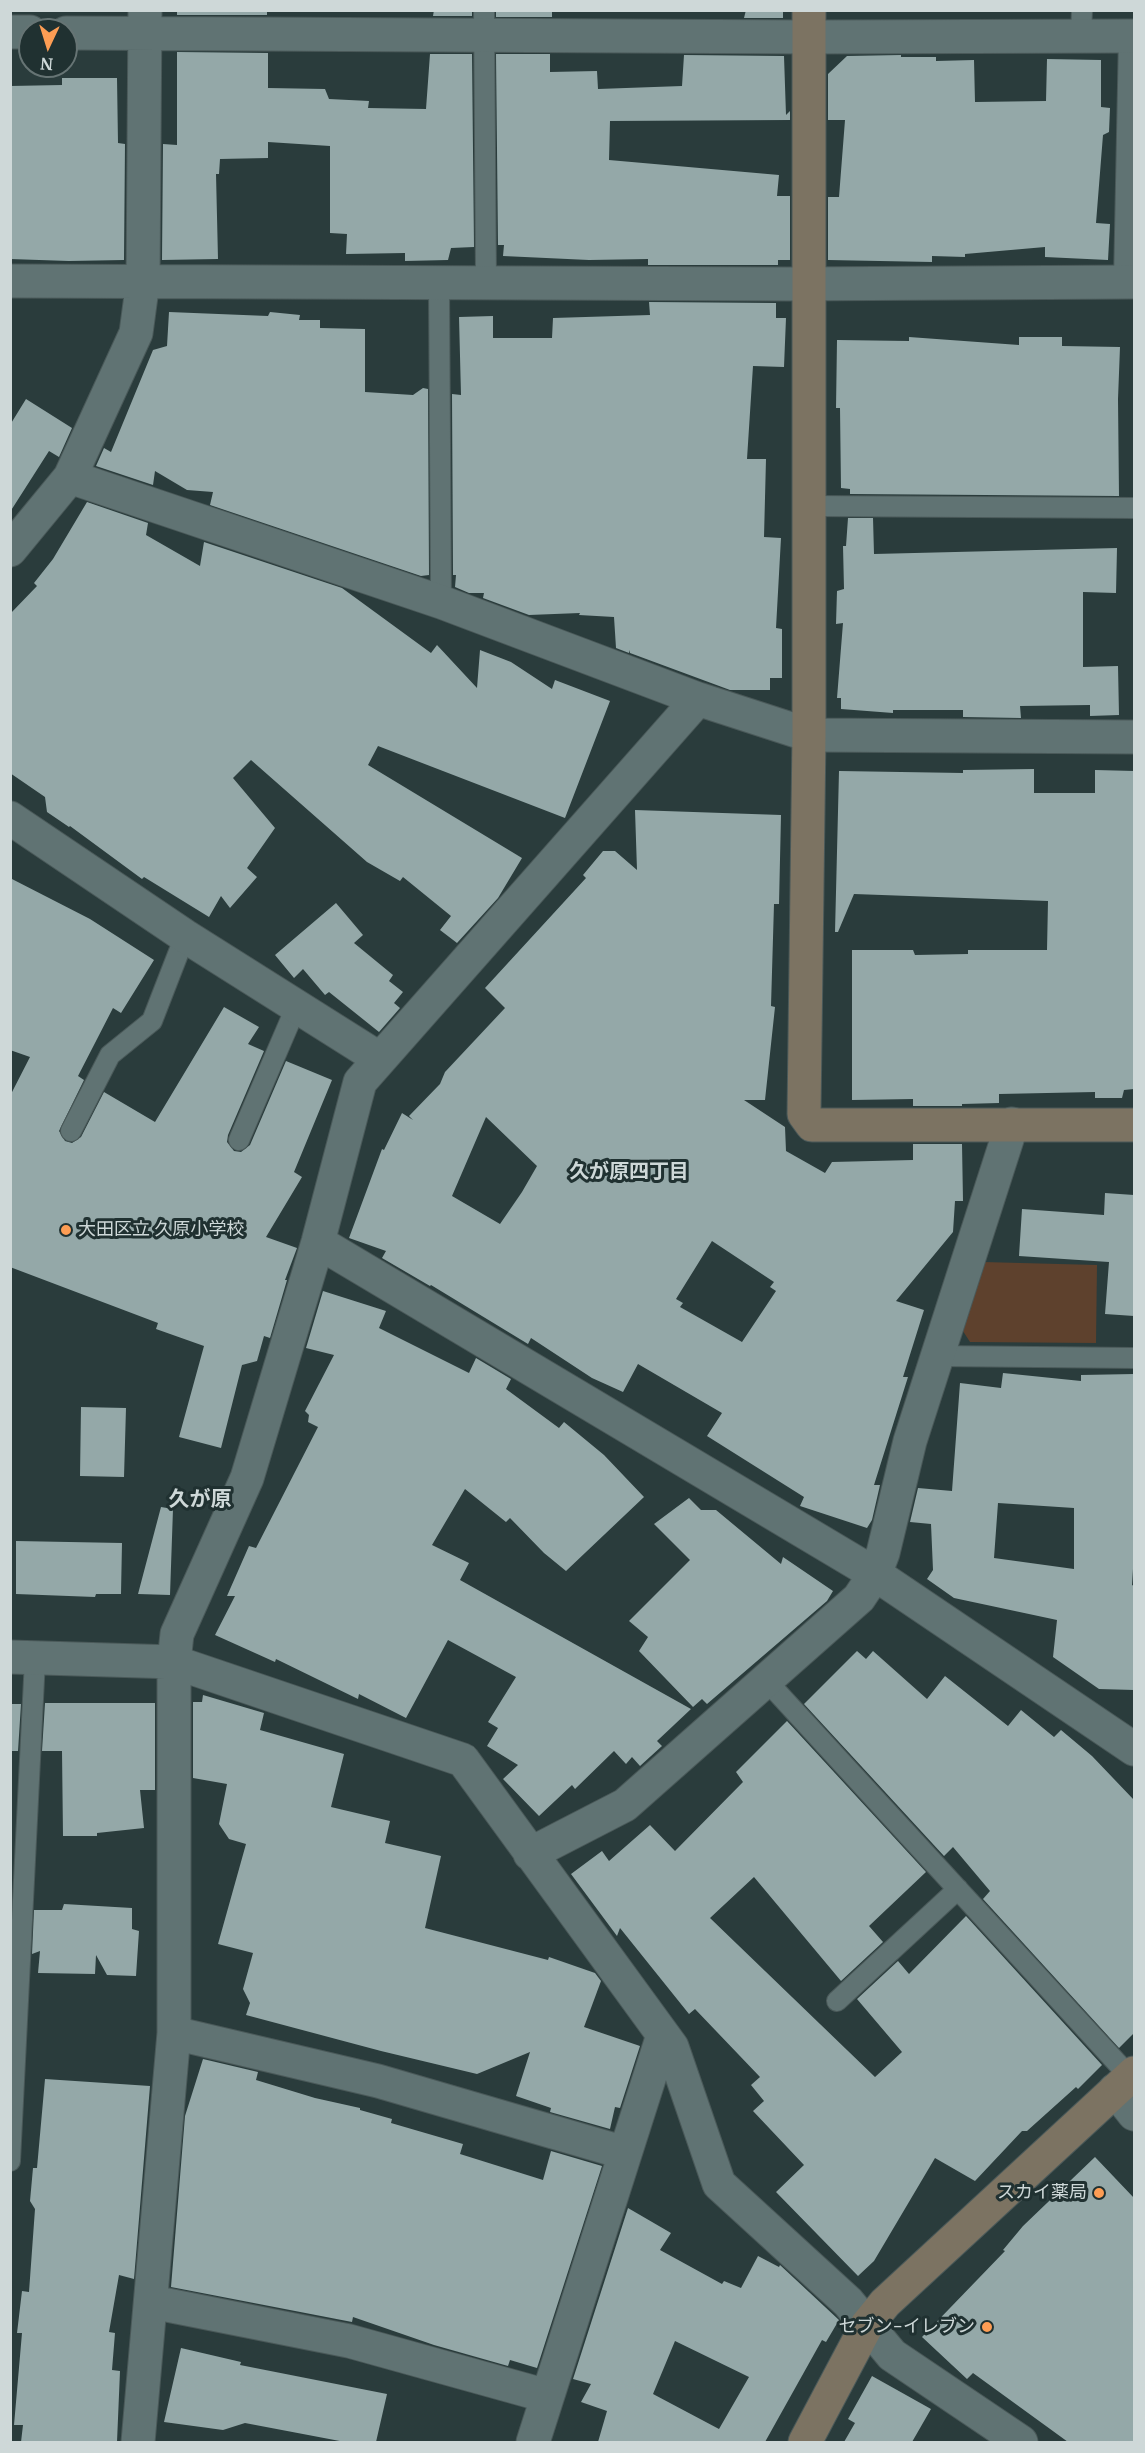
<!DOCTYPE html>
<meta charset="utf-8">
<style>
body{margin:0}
#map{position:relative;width:1145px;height:2453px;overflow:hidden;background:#2a3c3c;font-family:Merriweather,serif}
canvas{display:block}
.frame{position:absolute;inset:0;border:12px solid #ced8d8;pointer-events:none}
.north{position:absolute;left:18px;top:18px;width:60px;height:60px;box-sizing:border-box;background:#203131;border:2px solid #667474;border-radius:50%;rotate:184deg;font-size:16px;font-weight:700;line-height:24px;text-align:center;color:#ced8d8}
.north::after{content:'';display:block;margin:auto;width:21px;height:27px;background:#fd9d54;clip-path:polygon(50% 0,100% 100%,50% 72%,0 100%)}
</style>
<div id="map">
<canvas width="1145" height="2453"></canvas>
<div class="frame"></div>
<div class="north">N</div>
</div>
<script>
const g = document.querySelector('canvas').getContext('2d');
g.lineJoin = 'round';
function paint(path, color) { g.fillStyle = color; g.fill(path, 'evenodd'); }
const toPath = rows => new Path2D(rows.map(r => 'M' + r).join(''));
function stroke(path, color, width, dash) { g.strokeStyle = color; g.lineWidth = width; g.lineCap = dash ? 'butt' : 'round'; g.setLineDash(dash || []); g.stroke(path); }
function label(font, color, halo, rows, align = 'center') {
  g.font = font + ' Merriweather,"Noto Sans JP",serif'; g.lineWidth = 6; g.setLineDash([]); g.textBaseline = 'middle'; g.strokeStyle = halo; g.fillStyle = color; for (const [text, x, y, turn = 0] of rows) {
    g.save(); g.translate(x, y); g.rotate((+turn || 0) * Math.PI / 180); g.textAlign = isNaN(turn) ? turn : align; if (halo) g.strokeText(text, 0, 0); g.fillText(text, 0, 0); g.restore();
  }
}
const green = toPath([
 [983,1262,1097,1265,1096,1343,970,1342,961,1328]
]);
const building = toPath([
 [177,10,267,10,267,15,177,15],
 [434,10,472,10,472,16,433,16],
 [496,10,552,10,552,17,496,17],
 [746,10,783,10,783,18,744,18],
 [177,52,268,53,268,88,325,89,329,99,369,101,368,108,426,109,430,54,472,54,474,247,451,248,448,260,405,261,405,253,346,254,347,234,330,233,330,146,268,142,268,158,220,159,219,174,216,174,218,259,162,260,163,144,177,145],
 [496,54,550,54,550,72,597,71,598,89,682,86,684,55,784,56,786,115,790,111,790,120,610,121,609,160,779,175,777,196,790,196,790,260,778,260,778,265,648,265,648,259,589,260,503,256,504,245,498,245],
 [901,55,901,57,936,57,936,61,974,60,975,102,1046,101,1047,59,1101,60,1101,107,1110,108,1109,132,1103,135,1096,223,1110,224,1108,260,1045,257,1045,247,965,254,965,257,932,256,932,262,828,260,828,197,839,197,845,120,828,120,828,74,847,56],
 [62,78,117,78,118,143,125,144,124,260,69,261,10,259,10,86,62,85],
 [649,302,776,303,776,318,786,318,784,367,753,366,747,459,766,459,764,537,781,538,776,628,782,629,782,678,770,678,770,690,730,690,630,653,630,650,629,653,616,648,614,617,579,615,580,613,529,615,483,598,484,593,469,593,455,587,456,575,453,575,452,394,461,395,459,317,493,316,493,338,552,338,553,318,650,315],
 [169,312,268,316,270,312,300,315,299,320,320,320,320,328,365,329,365,392,413,395,423,388,428,389,429,575,421,576,210,505,213,492,187,490,155,471,153,485,96,466,104,448,111,452,153,350,167,346],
 [909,337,1019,345,1019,337,1062,337,1062,346,1120,347,1118,399,1119,496,850,494,850,489,841,488,840,408,836,408,837,340,909,341],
 [26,399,72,428,59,457,49,451,10,512,10,425],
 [87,502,148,523,146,535,200,566,204,542,342,588,431,653,437,645,477,688,480,650,511,662,552,689,555,680,610,701,565,818,378,746,368,765,522,858,498,898,457,943,440,930,451,916,403,877,400,881,367,862,251,760,233,778,275,828,247,868,257,877,230,908,221,896,209,917,144,877,142,879,70,826,69,827,47,812,45,797,10,773,10,614,37,586,34,583,53,559],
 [848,518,873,518,874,554,1117,548,1116,593,1083,592,1083,667,1118,666,1119,715,1090,716,1090,705,1020,706,1021,718,963,717,963,710,893,710,893,713,841,709,841,698,837,698,843,623,836,624,837,591,844,589,843,546,846,546],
 [1034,769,1034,793,1095,793,1095,770,1134,771,1134,1089,1124,1090,1122,1098,1095,1098,1095,1092,999,1094,999,1103,962,1104,962,1106,913,1106,913,1099,852,1100,852,950,913,950,915,955,968,954,968,950,1047,950,1048,901,854,894,838,932,835,932,839,771,963,773,963,770],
 [635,810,781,815,779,904,774,904,771,1006,775,1007,765,1100,744,1100,785,1127,786,1151,825,1173,832,1162,913,1160,913,1144,962,1144,963,1201,955,1201,953,1232,896,1301,924,1310,903,1377,908,1377,874,1485,880,1485,872,1520,867,1528,800,1506,804,1497,707,1436,722,1413,638,1364,623,1392,592,1378,531,1338,528,1344,431,1285,430,1286,382,1258,386,1251,349,1238,382,1149,384,1150,402,1113,413,1120,409,1116,440,1084,445,1072,505,1008,485,988,586,878,583,875,603,851,615,851,637,870],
 [486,1117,537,1166,522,1192,500,1224,452,1196],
 [712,1241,774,1282,770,1287,776,1291,742,1342,680,1307,683,1303,676,1299],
 [10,878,90,919,154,960,121,1013,113,1008,78,1076,84,1080,59,1131,65,1141,72,1143,81,1137,104,1092,155,1122,224,1007,259,1027,248,1044,264,1051,228,1135,227,1142,234,1151,241,1152,250,1145,286,1061,332,1080,294,1172,302,1177,266,1237,297,1248,285,1280,287,1280,270,1338,264,1336,257,1361,242,1365,221,1448,179,1437,204,1346,156,1329,158,1323,10,1267,10,1096,30,1057,10,1050],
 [336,903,363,935,354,943,393,975,389,981,403,992,394,1003,400,1008,379,1032,329,992,325,995,303,969,294,978,275,955],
 [1105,1193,1134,1195,1134,1316,1105,1314,1109,1262,1019,1256,1022,1209,1104,1215],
 [323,1291,386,1311,379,1328,469,1373,476,1358,511,1379,506,1389,559,1428,564,1422,604,1455,644,1497,566,1571,544,1553,510,1518,506,1522,465,1489,432,1545,469,1563,460,1580,691,1709,657,1741,662,1746,640,1766,632,1757,626,1764,614,1751,575,1789,572,1785,539,1816,503,1779,518,1765,487,1746,498,1728,488,1722,516,1677,448,1640,406,1718,359,1694,358,1699,276,1659,275,1662,215,1635,235,1596,227,1596,249,1546,256,1548,318,1427,308,1422,309,1415,305,1411,334,1355,306,1348],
 [1003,1373,1081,1381,1081,1375,1134,1374,1134,1553,1132,1585,1134,1586,1134,1690,1099,1689,1053,1657,1057,1620,954,1598,927,1579,933,1570,931,1524,910,1522,918,1488,952,1491,960,1383,1001,1388],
 [998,1503,1074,1508,1074,1569,994,1558],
 [81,1407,126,1408,124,1477,80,1476],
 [689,1498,701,1510,716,1510,781,1564,783,1557,833,1591,827,1601,707,1704,702,1699,693,1707,639,1651,648,1637,629,1621,690,1560,654,1524],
 [161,1507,173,1509,170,1595,138,1594],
 [16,1541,122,1543,121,1594,96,1594,95,1597,16,1594],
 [857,1651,866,1659,873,1651,927,1699,945,1676,1008,1726,1021,1710,1054,1737,1061,1730,1092,1756,1134,1800,1134,2033,1119,2048,983,1899,990,1891,953,1847,944,1856,804,1704],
 [203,1695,264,1713,260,1730,344,1754,331,1807,390,1821,385,1843,441,1856,425,1928,548,1960,549,1957,595,1973,601,1981,584,2027,640,2046,620,2108,615,2107,610,2129,550,2112,551,2108,516,2096,530,2052,477,2074,381,2051,246,2015,250,2003,243,1989,253,1953,218,1944,246,1844,229,1839,219,1824,227,1784,193,1778,193,1702,202,1702],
 [45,1703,155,1703,155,1790,140,1790,144,1828,97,1833,97,1836,63,1836,62,1751,42,1751],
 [10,1704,21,1704,18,1751,10,1751],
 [787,1721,926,1872,869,1926,883,1942,841,1981,754,1877,710,1918,875,2077,902,2052,857,1999,898,1961,909,1974,966,1916,1102,2065,1078,2089,1076,2087,1027,2131,1022,2131,975,2181,935,2158,874,2261,858,2276,776,2192,804,2165,753,2111,764,2101,751,2085,760,2077,695,2009,689,2014,620,1928,617,1936,571,1874,602,1851,609,1861,650,1825,675,1851,743,1782,736,1772],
 [64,1904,132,1908,132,1929,139,1931,136,1976,107,1975,96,1955,95,1974,38,1973,40,1951,32,1954,34,1910,62,1910],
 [203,2059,258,2072,256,2080,315,2098,360,2108,360,2110,392,2119,391,2123,463,2144,460,2154,543,2180,551,2151,602,2166,537,2368,510,2360,508,2366,434,2345,353,2317,352,2322,171,2287,185,2116],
 [45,2079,150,2086,134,2279,119,2275,109,2332,115,2333,112,2370,120,2371,117,2442,21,2442,23,2425,14,2425,22,2333,17,2333,22,2291,29,2292,35,2209,30,2201,33,2168,37,2168],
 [1095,2157,1134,2198,1134,2442,1068,2442,973,2373,967,2379,922,2337,1005,2251,1003,2250,1023,2226],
 [628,2208,671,2233,660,2250,722,2284,724,2281,741,2288,758,2256,779,2267,780,2265,839,2320,826,2342,822,2340,765,2442,598,2442,607,2411,581,2402,591,2384,573,2379],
 [675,2341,749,2377,719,2429,653,2394],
 [181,2348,241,2362,240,2365,387,2394,376,2442,345,2442,245,2423,223,2430,164,2422],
 [872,2376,931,2409,912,2442,844,2442,855,2423,848,2419]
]);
const lane = toPath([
 [484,10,486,282],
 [1081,36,1082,10],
 [1124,281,1129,36],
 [439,283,441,602],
 [809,506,1134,508],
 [71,1131,110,1055,152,1021,185,936],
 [239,1140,297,1005],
 [937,1356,1134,1358],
 [765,1679,1130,2077],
 [837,2001,958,1889],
 [10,2161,35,1659]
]);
const street = toPath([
 [10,32,30,32],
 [66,33,809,37,1134,36],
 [10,281,788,284,1134,282],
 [70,477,441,602,698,699,809,735,1134,737],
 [10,550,70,477,136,333,143,281,145,10],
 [10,818,185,936,380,1059],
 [318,1242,875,1574,1134,1749],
 [10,1657,174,1662,463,1760,672,2047,719,2184,848,2302,892,2355,1021,2442],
 [530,1854,625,1805,859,1598,875,1574,883,1553,910,1441,1012,1124],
 [174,2033,378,2081,625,2153],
 [1115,2090,1134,2114],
 [152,2302,349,2341,547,2396],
 [138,2442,174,2033,174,1662,177,1634,247,1478,318,1242,360,1082,698,699],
 [533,2442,663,2035]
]);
const secondary = toPath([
 [809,10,809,735,804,1114,812,1125,1134,1125],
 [805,2442,867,2325,885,2303,1134,2073]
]);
const markers = [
 [66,1230,6,"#fd9d54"],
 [1099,2193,6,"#fd9d54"],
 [987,2327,6,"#fd9d54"]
];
const poiNames = [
 ["大田区立 久原小学校",78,1230,"left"],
 ["スカイ薬局",1087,2193],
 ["セブン-イレブン",975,2327]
];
const neighbourhoodNames = [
 ["久が原四丁目",629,1172]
];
const quarterNames = [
 ["久が原",200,1500]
];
paint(green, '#5e412d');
paint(building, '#94a8a8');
stroke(lane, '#4a5959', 22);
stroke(street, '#4a5959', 35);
stroke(secondary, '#4a5959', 35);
stroke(lane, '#607373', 20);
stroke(street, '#607373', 33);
stroke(secondary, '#7c7362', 33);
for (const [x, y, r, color] of markers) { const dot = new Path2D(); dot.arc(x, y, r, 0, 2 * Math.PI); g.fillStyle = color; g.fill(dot); stroke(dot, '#203131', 2); }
label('18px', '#ced8d8', '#203131', poiNames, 'right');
label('bold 20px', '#ced8d8', '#203131', neighbourhoodNames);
label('bold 21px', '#ced8d8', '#203131', quarterNames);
</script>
